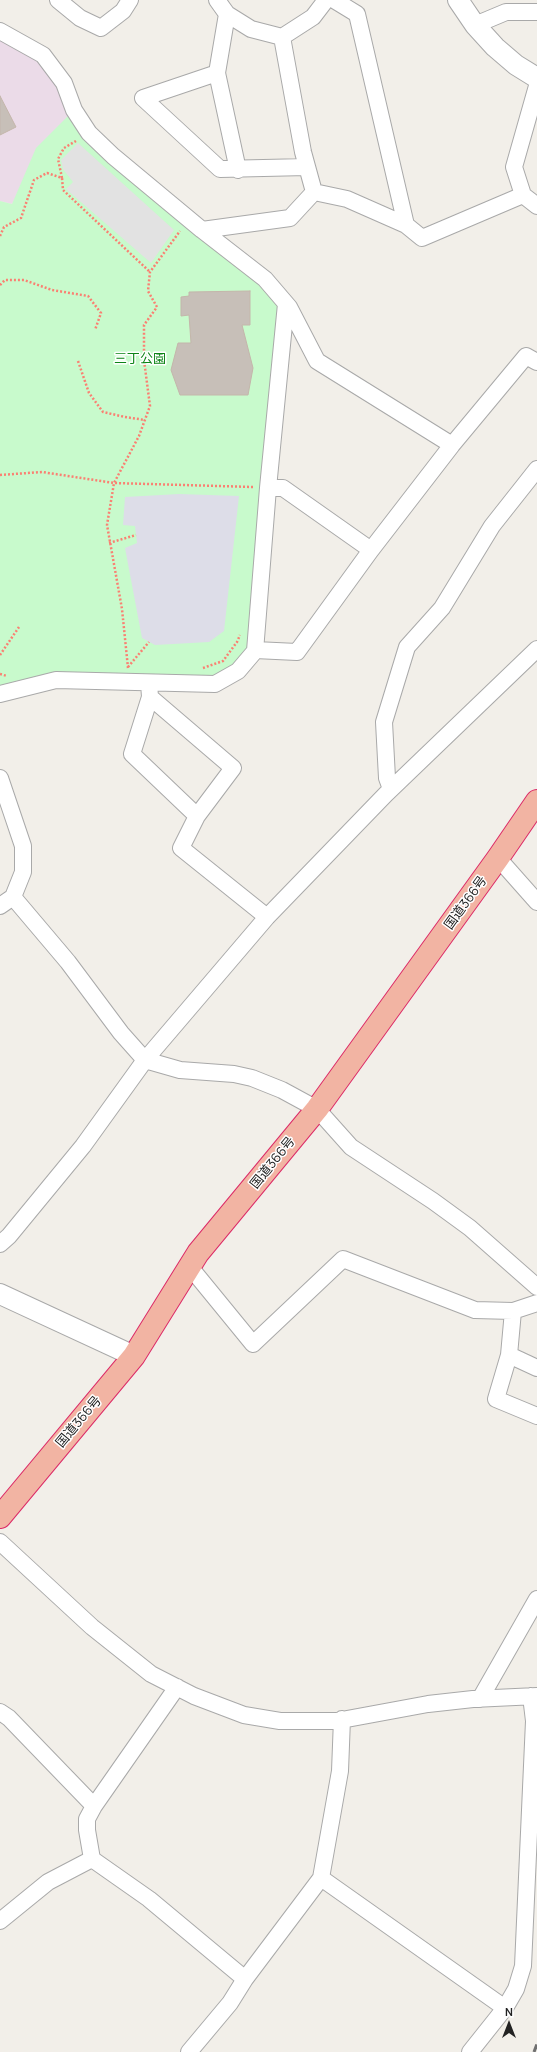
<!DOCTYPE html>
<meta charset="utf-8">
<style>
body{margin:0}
#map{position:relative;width:537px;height:2052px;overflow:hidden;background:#f2efe9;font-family:Manrope,sans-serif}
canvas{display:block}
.north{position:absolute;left:489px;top:2004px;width:40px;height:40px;-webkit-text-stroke:3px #fff;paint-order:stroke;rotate:0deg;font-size:11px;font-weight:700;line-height:16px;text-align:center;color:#222}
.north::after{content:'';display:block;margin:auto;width:14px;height:18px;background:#222;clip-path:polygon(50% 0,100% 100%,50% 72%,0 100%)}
</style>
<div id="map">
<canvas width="537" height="2052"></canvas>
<div class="north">N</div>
</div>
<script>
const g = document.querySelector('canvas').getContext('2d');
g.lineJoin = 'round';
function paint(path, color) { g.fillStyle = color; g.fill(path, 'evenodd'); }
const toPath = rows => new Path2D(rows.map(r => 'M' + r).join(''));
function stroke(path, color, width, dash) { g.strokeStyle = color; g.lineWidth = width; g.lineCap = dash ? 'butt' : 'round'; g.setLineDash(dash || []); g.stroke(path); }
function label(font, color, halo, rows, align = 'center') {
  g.font = font + ' Manrope,"Noto Sans JP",sans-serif'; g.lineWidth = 3; g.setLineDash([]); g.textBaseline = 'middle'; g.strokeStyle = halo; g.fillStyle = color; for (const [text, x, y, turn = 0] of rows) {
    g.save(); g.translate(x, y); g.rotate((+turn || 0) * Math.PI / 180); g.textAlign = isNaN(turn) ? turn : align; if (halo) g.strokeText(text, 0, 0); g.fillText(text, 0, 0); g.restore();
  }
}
const industrial = toPath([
 [0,31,43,55,74,110,12,204,0,201]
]);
const park = toPath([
 [74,110,286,304,255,650,215,684,56,680,0,694,0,201,12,204,36,148]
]);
const parking = toPath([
 [78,143,174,230,151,263,66,189,73,182,63,169,61,160]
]);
const plaza = toPath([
 [179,494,239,496,224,631,209,642,155,645,142,638,125,548,137,543,135,526,123,525,125,497]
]);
const building = toPath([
 [0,96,16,127,0,135,0,96],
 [250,291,250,325,242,325,253,368,248,395,180,395,171,370,178,343,191,343,189,315,181,316,181,297,189,296,189,292,250,291]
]);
const path = toPath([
 [62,178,58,159,64,148,76,141],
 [0,236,4,227,21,218,34,180,47,173,62,178,63,190,150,272],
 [0,285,5,280,24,280,52,290,88,296,101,313,95,330],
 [78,361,89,393,103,412,125,417,145,420],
 [0,475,42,472,114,483,253,487],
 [109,543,136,535],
 [0,655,19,627],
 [128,667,149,642],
 [128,668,122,609,107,525,114,483,139,436,150,406,144,360,144,325,157,307,148,291,150,272,180,231],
 [203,668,223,661,237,642,240,635],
 [0,674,7,676]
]);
const minor = toPath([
 [58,0,80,18,101,28,123,11,130,0],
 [217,0,227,14,251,29,282,37,313,17,326,0],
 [334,0,357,14,406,225],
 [227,14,217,73,143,98,220,169,307,167],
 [475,25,506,12,537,12],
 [0,31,43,55,64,83,74,110,89,133,113,156,202,230,265,279,289,307,317,361,452,445],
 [282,37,303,152,314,192],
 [217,73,238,170],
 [314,192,347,199,406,225,422,238,523,195,514,167,537,86],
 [523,195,537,206],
 [202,230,290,218,314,192],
 [268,488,283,488,371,550],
 [255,650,297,652,371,550,452,445,526,356,537,362],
 [149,683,150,697,132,754,197,816,181,848,267,917],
 [0,694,56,680,215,684,238,671,255,651,268,488,286,304],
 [150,697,233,768,197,816],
 [0,778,23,846,23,872,13,897,0,906],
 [391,789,387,778,384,722,407,647,442,608,492,526,537,469],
 [498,858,537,902],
 [13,897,68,962,121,1033,145,1060,180,1070,234,1074,252,1078,282,1090,317,1109,351,1147,433,1201,470,1228,537,1287],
 [0,1244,9,1236,83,1146,145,1060,267,917,386,794,537,649],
 [190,1267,253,1344,343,1259,475,1310,513,1311],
 [537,1303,513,1311,509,1355,496,1399,537,1416],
 [509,1355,537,1368],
 [0,1542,92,1627,151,1674,194,1696,244,1715,280,1721,336,1721,428,1704,473,1699,537,1696],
 [177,1687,94,1806,87,1819,87,1830,92,1859,149,1899,245,1979],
 [480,1699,537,1599],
 [0,1712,9,1718,94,1806],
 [321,1878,505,2008],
 [0,1921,48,1882,92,1859],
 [189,2052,230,2003,245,1979,321,1878,340,1771,342,1719],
 [470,2052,505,2008,516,1989,523,1966,534,1721,531,1696]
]);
const tertiary = toPath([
 [458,0,475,25,495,47,516,65,537,78],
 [0,1294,134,1356]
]);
const trunk = toPath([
 [0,1517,134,1356,198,1253,317,1109,498,858,537,801]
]);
const rail = toPath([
 [534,2052,537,2044]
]);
const parkNames = [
 ["三丁公園",140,359]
];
const streetNames = [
 ["国道366号",466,903,-54],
 ["国道366号",273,1163,-51],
 ["国道366号",79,1422,-50]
];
paint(industrial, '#ebdbe8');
paint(park, '#c8facc');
paint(parking, '#e2e2e2');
paint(plaza, '#dddde8');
paint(building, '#c7bfb8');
stroke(building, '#c4b6ab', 1);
stroke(minor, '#a9a9a9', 18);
stroke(tertiary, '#a9a9a9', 22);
stroke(trunk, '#dc2a67', 24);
stroke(path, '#fa8072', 2.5, [2, 2]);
stroke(minor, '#fff', 16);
stroke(tertiary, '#fff', 20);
stroke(trunk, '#f2b4a3', 22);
stroke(rail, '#707070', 3, [8, 8]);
label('13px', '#0c8416', '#fff', parkNames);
label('13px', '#222', '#fff', streetNames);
</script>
